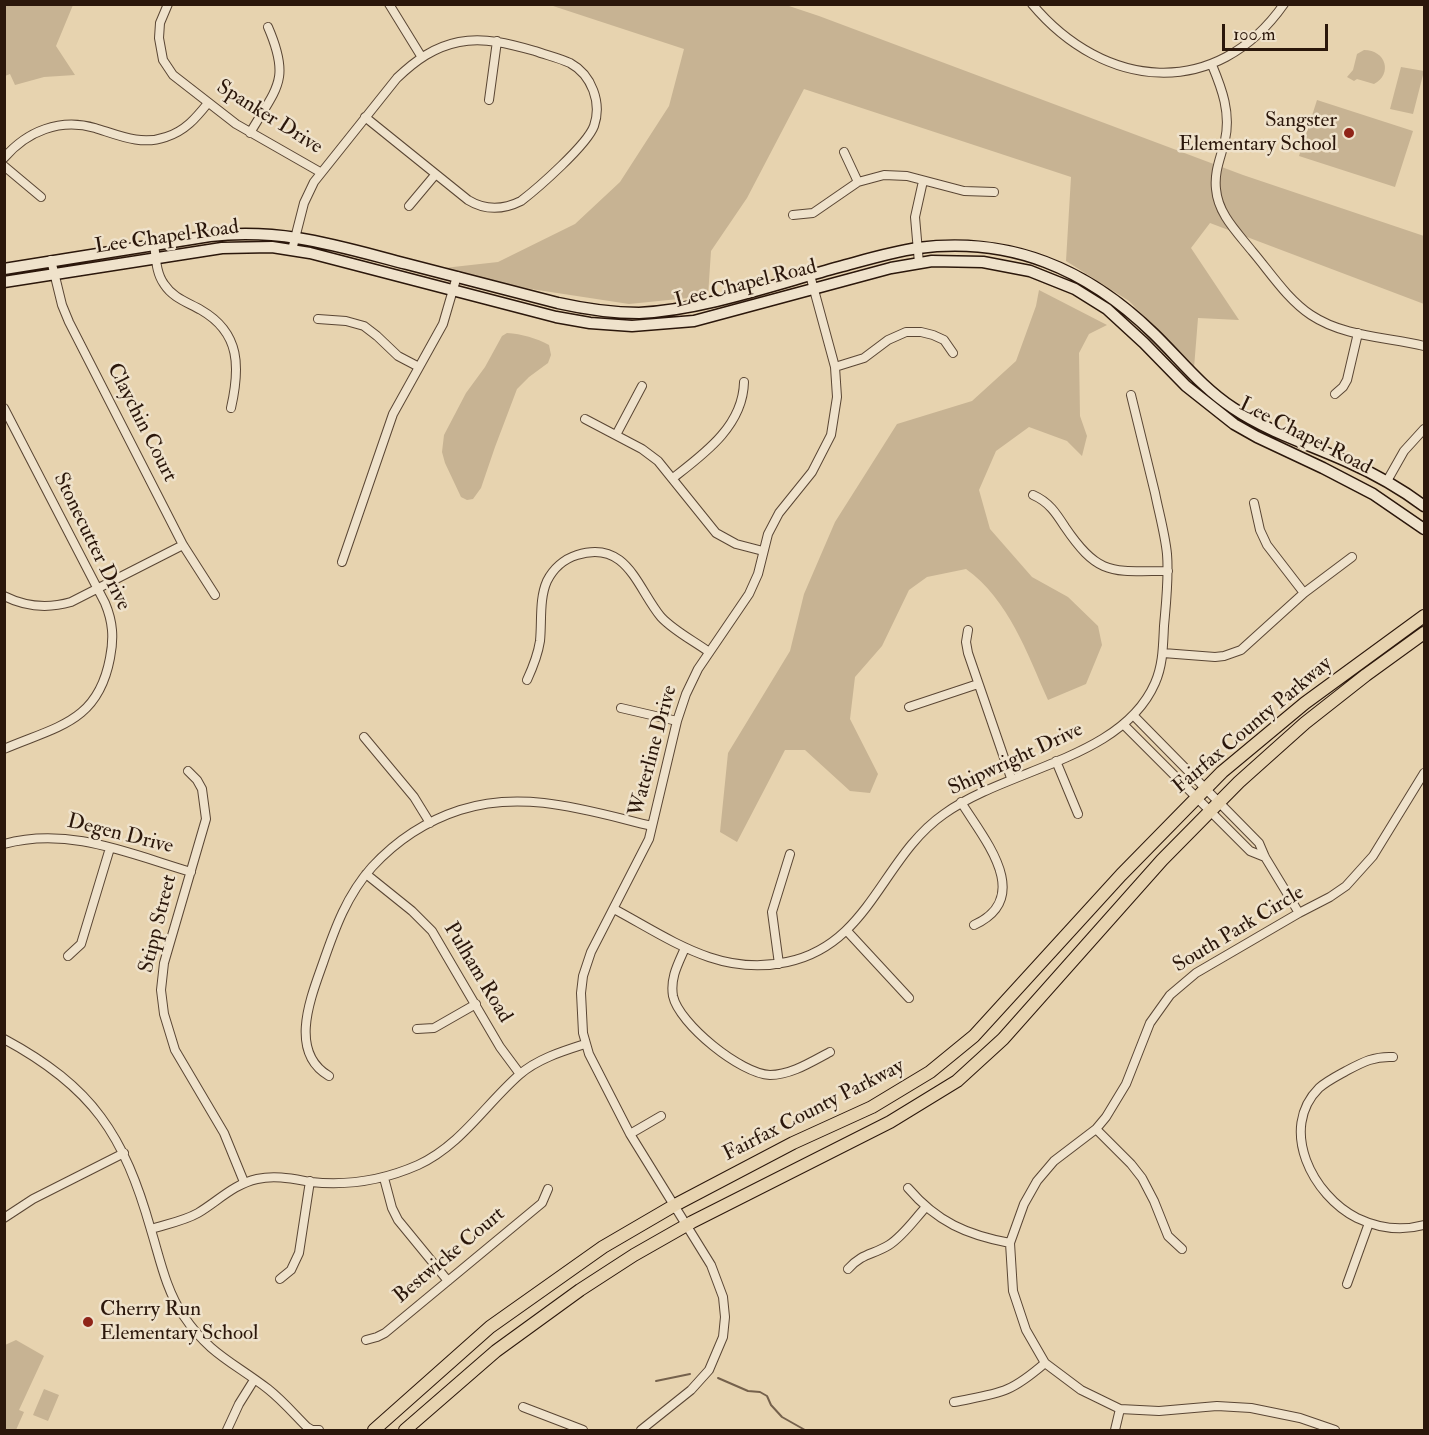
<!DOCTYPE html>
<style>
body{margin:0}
#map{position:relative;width:1429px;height:1435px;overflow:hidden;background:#e7d3af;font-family:"IM FELL Double Pica",serif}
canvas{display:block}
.frame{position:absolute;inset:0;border:6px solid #2b170b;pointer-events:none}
.scale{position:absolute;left:1222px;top:24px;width:106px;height:27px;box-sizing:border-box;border:3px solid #2b170b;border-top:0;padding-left:8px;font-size:18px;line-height:21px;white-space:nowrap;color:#2b170b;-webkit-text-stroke:4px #efe2cb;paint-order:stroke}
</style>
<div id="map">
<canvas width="1429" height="1435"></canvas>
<div class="frame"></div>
<div class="scale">100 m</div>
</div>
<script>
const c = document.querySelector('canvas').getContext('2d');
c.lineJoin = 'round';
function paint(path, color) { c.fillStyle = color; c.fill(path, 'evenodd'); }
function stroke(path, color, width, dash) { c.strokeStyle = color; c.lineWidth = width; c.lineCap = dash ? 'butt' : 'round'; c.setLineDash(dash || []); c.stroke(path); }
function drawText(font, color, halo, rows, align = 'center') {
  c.font = font + ' "IM FELL Double Pica",serif'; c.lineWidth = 5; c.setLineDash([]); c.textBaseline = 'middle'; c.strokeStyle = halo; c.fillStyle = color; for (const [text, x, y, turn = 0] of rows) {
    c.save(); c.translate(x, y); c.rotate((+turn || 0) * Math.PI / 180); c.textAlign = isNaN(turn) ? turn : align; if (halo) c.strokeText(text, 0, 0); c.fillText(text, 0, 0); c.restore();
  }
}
paint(new Path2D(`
 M783,4L819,16L1243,175L1424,236V304L1210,223L1191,248L1239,320L1198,318L1194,368L1129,301L1066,261L1071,177L804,89L747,198L711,251L708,296L629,304L531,289L435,269L498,262L575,224L620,182L669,106L684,49L550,5Z
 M4,5H73L56,46L75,75L44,77L15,85L10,74L5,76Z
 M1364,50C1386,50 1393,74 1374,84L1357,79L1354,81L1347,77L1353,70L1357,54Z
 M1401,67L1424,71L1413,114L1390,109Z
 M1317,100L1413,131L1395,187L1299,156Z
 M1039,290L1107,325L1089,334L1079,353L1080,416L1087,436L1082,456L1067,441L1029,427L996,451L979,490L990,529L1032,577L1068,597L1098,626L1102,645L1086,684L1048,700C1027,653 1009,600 966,569L927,577L909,590L882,646L855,677L850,719L878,774L870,793L850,791L805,750H785L737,842L720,832L728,753L790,651L804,594L835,522L897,424L972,401L1016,361L1036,306Z
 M507,333C522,334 536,338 549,345L551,355L548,363L529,377L517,389L495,447L481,488L473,499L467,500L461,497L445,463L442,452L444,435L466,393L485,367L502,336Z
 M16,1340L44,1356L19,1410L24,1412L16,1430H5V1345Z
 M44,1389L59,1395L48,1421L33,1415Z`), '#c7b393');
stroke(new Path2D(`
 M718,1378L748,1391L760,1392L767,1396L771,1405L782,1417L805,1430
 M656,1381L690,1374`), '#75614c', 2);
const minor = new Path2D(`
 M168,4L160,23L159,38L163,60L173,75L236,124L320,172
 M389,4L421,56
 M1032,4C1104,90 1216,101 1284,4
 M1212,65C1222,89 1231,113 1225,140C1221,157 1214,171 1216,189C1218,214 1237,232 1252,251C1270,272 1287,299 1311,315C1344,337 1387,337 1424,346
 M489,100L497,41
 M250,133C277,87 291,80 268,27
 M844,152L858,182
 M4,158C27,131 60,118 95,128C118,135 141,146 166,137C185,131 196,118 208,103
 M4,166L41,197
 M409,206L435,175
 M793,215L813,213L858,182L884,175L907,176L964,191L994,192
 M154,244C156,258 156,273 164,284C173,298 187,302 201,310C241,333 240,368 231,408
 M292,250L304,203L314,182L397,78C416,60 434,47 459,42C485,37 510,44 535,51C546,55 559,58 570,63C592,75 602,103 594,126C587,145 538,188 521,201C503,210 486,211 468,200L365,117
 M51,260L62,305L69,322L183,545L215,595
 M919,263L915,217L923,181
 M318,319L346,321L364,326L377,336L398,356L419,367
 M835,367L864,358L888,340L906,332H921L933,335L944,340L953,353
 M1335,394L1343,387L1347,380L1358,333
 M4,408L105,603C113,622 114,638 110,658C98,722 58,726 4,749
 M585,419L642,449L658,461L716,533L736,544L763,551
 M616,435L642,386
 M673,478C704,454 743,426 744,382
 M1387,481L1404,451L1424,429
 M1033,495C1049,502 1056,513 1065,527C1099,577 1112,571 1168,571
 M1254,503L1260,530L1267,545L1304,593
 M342,562L393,414L443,324L457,276
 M4,596C26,607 47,609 71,602L183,545
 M968,630L966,642L968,653L1011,778
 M1163,653L1215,657L1224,656L1241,650L1304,593L1352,557
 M527,680C533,667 538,654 540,641C542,621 539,599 547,581C553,569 564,559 577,555C627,539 637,588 661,617C674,631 694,641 709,652
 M909,707L978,684
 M621,708L677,721
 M1133,715L1259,843L1265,857L1299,913
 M1124,725L1250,851L1265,857
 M364,737L414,797L430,823
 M1056,761L1078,814
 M188,771L197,780L202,789L206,819L164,963L161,990L164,1014L175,1050L224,1133L244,1182
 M961,802C983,838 1035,897 974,925
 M4,844C69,826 130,854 191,872
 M366,874L412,911L432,931L500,1047L520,1074
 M614,909C670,939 720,977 787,962C870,945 882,857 944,814C1008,768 1122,759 1155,683C1163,665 1163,646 1164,626C1166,603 1169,578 1167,554C1165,534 1159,513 1155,493C1147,461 1139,428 1131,395
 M847,931L909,998
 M685,948C678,964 670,978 673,996C679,1024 741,1074 770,1075C791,1075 811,1062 830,1052
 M68,956L81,944L110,848
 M779,964L772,912L790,854
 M417,1029L434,1028L476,1004
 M4,1039C93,1087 124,1135 151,1230C160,1259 166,1290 183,1315C209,1354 233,1362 268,1389C282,1400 294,1414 307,1427L312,1430H319
 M1393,1057C1374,1056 1363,1062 1346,1071C1337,1076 1327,1081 1319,1088C1278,1129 1313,1196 1357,1218C1378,1228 1402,1231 1424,1225
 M329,1076C288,1052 311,997 323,963C335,928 347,895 372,867C396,841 426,821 460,810C524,789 589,811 652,826
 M1096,1129L1131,1164L1142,1178L1154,1201L1168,1236L1182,1249
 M630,1134L661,1116
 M384,1178L392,1208L398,1220L448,1281
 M908,1188C937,1222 967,1235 1010,1243
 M4,1218L33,1199L124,1153
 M151,1229C167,1224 184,1221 198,1213C218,1201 234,1184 257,1179C276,1175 293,1179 311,1182C348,1186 384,1180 418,1165C461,1145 485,1105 519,1075C537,1059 563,1051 585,1044
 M848,1269C862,1253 873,1255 889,1245C903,1236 914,1220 925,1208
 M280,1279L291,1270L299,1253L310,1181
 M1347,1284L1369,1223
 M366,1340L377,1337L385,1333L542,1203L548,1189
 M954,1402C999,1393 1008,1395 1045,1363
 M523,1407L583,1430
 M227,1430L239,1404L254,1380
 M641,1430L691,1390L709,1370L723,1337L725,1317L723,1297L711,1265L630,1134L589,1054L583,1033L581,993L583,976L591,952L649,839L677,721L686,694L698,669L749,594L758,574L768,534L779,513L812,472L831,435L837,397L835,367L810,275
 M1115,1430L1120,1409
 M1335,1430L1300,1418L1251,1408L1217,1406L1159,1411L1120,1409L1081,1390L1045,1363L1026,1330L1013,1291L1010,1243L1024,1204L1037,1181L1054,1161L1096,1129L1106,1117L1126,1084L1150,1023L1170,995L1196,973L1299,913L1330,897L1346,886L1373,856L1424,773`);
const secondary = new Path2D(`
 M4,269L210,236C284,228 337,246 407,264C458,277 508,290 558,303C585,309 611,313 639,313C703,310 776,284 839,267C865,260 891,252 918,248C1011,236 1087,269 1153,333C1179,358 1202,388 1233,408C1267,431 1308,444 1346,461C1373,473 1400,488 1424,506
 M4,282L222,248L272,247L310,253L556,317L590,323L632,326L694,321L891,268L932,261L983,262L1030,271L1075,289L1107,309L1144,343L1186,386L1234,424L1257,437L1323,468L1373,494L1424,529`);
const trunk = new Path2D(`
 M374,1430L490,1327L603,1247L675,1205L793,1143L872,1107L930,1072L974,1036L1121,875L1222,772L1305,703L1424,616
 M405,1430L496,1351L580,1290L634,1255L692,1222L890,1122L957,1081L1003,1039L1162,860L1239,782L1305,723L1366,675L1424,633`);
stroke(minor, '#5a4634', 10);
stroke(secondary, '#2b170b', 13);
stroke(trunk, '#2b170b', 14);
stroke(minor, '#efe2cb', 8);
stroke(secondary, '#efe2cb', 10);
stroke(trunk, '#e7d3af', 12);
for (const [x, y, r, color] of [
 [1349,133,6,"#8f2418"],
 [88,1322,6,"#8f2418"]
]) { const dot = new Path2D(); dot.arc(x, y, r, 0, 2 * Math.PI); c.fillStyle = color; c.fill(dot); stroke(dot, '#efe2cb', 2); }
drawText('21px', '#2b170b', '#efe2cb', [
 ["Spanker Drive",269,118,32],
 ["Lee Chapel Road",167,238,-8],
 ["Lee Chapel Road",746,285,-14],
 ["Claychin Court",141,423,63],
 ["Lee Chapel Road",1305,437,27],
 ["Stonecutter Drive",91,542,64],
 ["Fairfax County Parkway",1253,726,-40],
 ["Waterline Drive",654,751,-75],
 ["Shipwright Drive",1016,760,-25],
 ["Degen Drive",120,835,14],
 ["Stipp Street",159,924,-76],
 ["South Park Circle",1239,930,-31],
 ["Pulham Road",477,973,59],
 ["Fairfax County Parkway",814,1111,-27],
 ["Bestwicke Court",450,1256,-40]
]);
drawText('21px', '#2b170b', '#efe2cb', [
 ["Sangster",1337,121],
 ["Elementary School",1337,145],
 ["Cherry Run",100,1310,"left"],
 ["Elementary School",100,1334,"left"]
], 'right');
</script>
